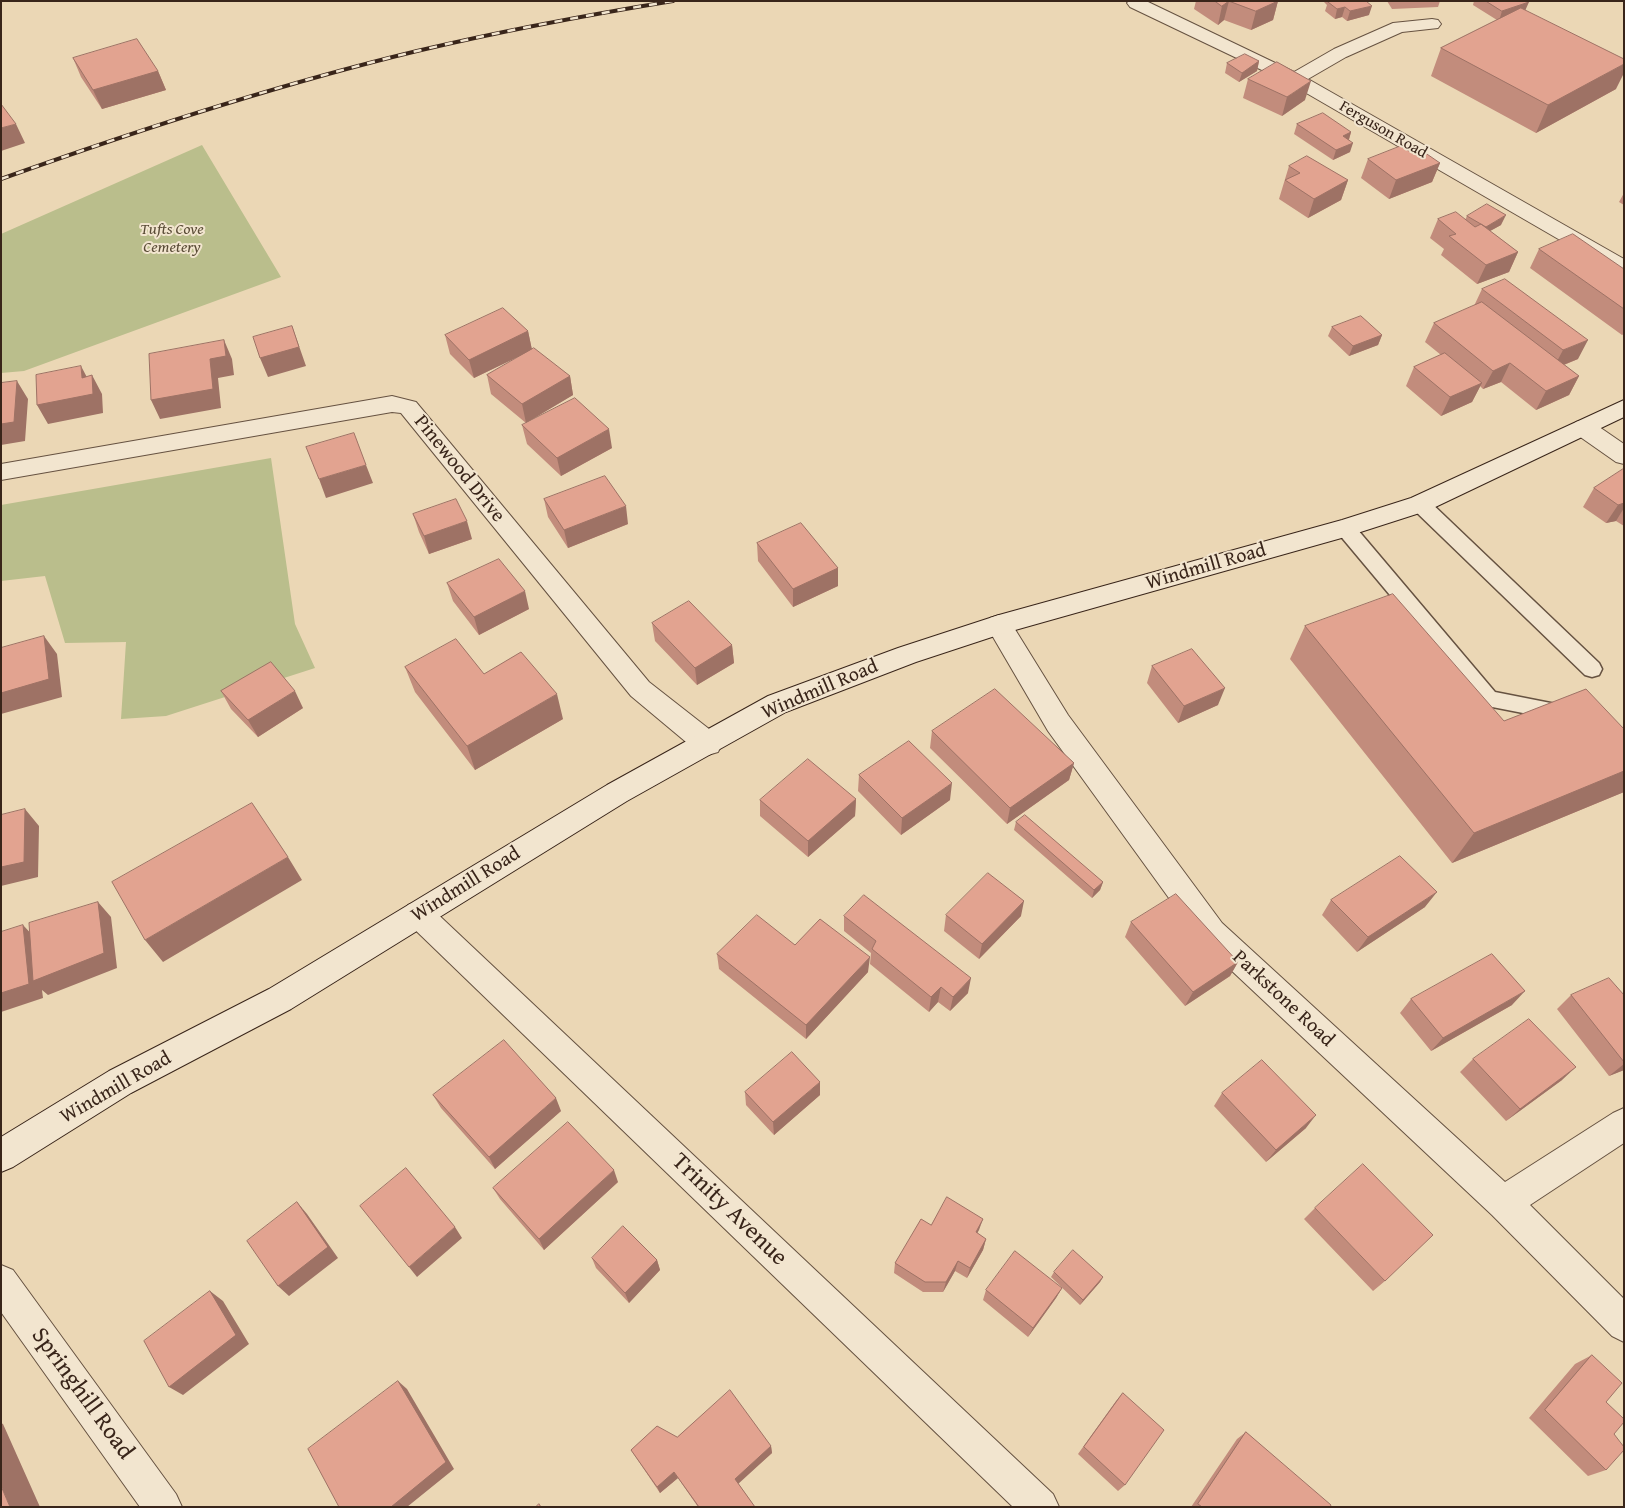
<!DOCTYPE html>
<style>
body{margin:0}
#map{position:relative;width:1625px;height:1508px;overflow:hidden;background:#ebd7b5;font-family:"Gentium Book Plus",serif}
canvas{display:block}
.frame{position:absolute;inset:0;border:2px solid #39251a;pointer-events:none}
</style>
<div id="map">
<canvas width="1625" height="1508"></canvas>
<div class="frame"></div>
</div>
<script>
const c = document.querySelector('canvas').getContext('2d');
c.lineJoin = 'round';
function paint(path, color) { c.fillStyle = color; c.fill(path, 'evenodd'); }
function stroke(path, color, width, dash) { c.strokeStyle = color; c.lineWidth = width; c.lineCap = dash ? 'butt' : 'round'; c.setLineDash(dash || []); c.stroke(path); }
function drawText(font, color, halo, rows, align = 'center') {
  c.font = font + ' "Gentium Book Plus",serif'; c.lineWidth = 4; c.setLineDash([]); c.textBaseline = 'middle'; c.strokeStyle = halo; c.fillStyle = color; for (const [text, x, y, turn = 0] of rows) {
    c.save(); c.translate(x, y); c.rotate((+turn || 0) * Math.PI / 180); c.textAlign = isNaN(turn) ? turn : align; if (halo) c.strokeText(text, 0, 0); c.fillText(text, 0, 0); c.restore();
  }
}
paint(new Path2D(`
 M202,145L281,277L24,371L1,373V234Z
 M271,458L295,624L315,668L166,716L121,719L126,642L65,643L45,576L1,581V505Z`), '#babe8c');
const lane = new Path2D(`
 M1420,497L1427,499L1599,663L1602,669L1599,675L1592,677L1585,675L1413,509L1411,504L1413,499Z
 M1345,521L1352,523L1495,692L1571,707L1574,713L1571,719L1564,721L1482,705L1338,533L1336,528L1338,523Z`);
const street = new Path2D(`
 M1129,1H1146L1294,72L1334,49L1393,23L1432,19L1438,20L1441,24L1438,28L1402,32L1346,57L1308,79L1624,259V274L1617,273L1289,83L1130,7L1127,3Z
 M392,396L416,402L649,682L718,736L722,744L718,752L708,755L698,752L631,696L401,413L392,412L1,480V464Z
 M1584,420L1592,422L1624,444V464L1616,462L1576,434L1572,428L1576,422Z
 M999,615L1008,618L1068,715L1222,923L1505,1182L1613,1113L1624,1108V1143L1530,1205L1624,1299V1342L1612,1336L1492,1215L1200,941L1048,731L986,625L990,618Z
 M418,901L428,905L1053,1494L1059,1507H1013L408,923L403,914L408,905Z
 M1,1265L13,1270L176,1494L182,1507H140L1,1312Z`);
const secondary = new Path2D(`
 M1624,400V417L1429,510L1345,537L1001,634L916,662L786,712L627,801L291,1009L131,1093L13,1167L1,1172V1137L109,1071L269,989L607,785L768,696L898,648L999,615L1342,520L1411,498Z`);
stroke(lane, '#665241', 3);
stroke(street, '#665241', 2);
stroke(secondary, '#39251a', 2);
paint(lane, '#f2e5cf');
paint(street, '#f2e5cf');
paint(secondary, '#f2e5cf');
const rail = new Path2D(`
 M1,179C138,130 276,85 417,51C502,31 587,15 673,1`);
stroke(rail, '#39251a', 4);
stroke(rail, '#f2e5cf', 2.5, [8]);
paint(new Path2D(`
 M1196,1H1278L1273,20L1251,30L1224,20L1218,25L1194,9Z
 M1324,1H1366L1369,15L1347,21L1342,17L1335,19L1325,11L1327,5L1324,2Z
 M1387,1H1440L1438,7L1392,9Z
 M1474,1H1528L1525,10L1616,89L1536,133L1431,76L1441,48L1497,20L1473,5Z
 M73,58L158,71L166,90L102,109L81,77Z
 M1259,61L1257,71L1239,82L1225,73L1227,63Z
 M1248,79L1305,100L1282,116L1243,98Z
 M1297,124L1351,132L1349,140L1350,152L1333,160L1294,134Z
 M1368,159L1440,163L1432,182L1389,199L1361,178Z
 M1289,166L1348,180L1341,200L1308,218L1279,199Z
 M1624,193V205L1619,202Z
 M1467,216L1501,225L1490,231L1518,252L1509,272L1477,284L1441,255L1444,249L1430,238L1438,219L1465,220Z
 M1539,249L1624,269V334L1622,335L1530,268Z
 M1482,289L1578,359L1564,365L1579,376L1569,395L1536,410L1501,382L1483,389L1480,386L1472,402L1441,416L1406,386L1414,367L1441,355L1425,342L1434,323L1474,306Z
 M1332,327L1382,335L1378,345L1349,356L1328,336Z
 M528,331L532,350L570,376L573,395L526,423L491,394L487,375L526,353L474,378L450,354L445,335Z
 M522,425L612,448L561,476L527,444Z
 M1624,469V526L1616,521L1606,523L1583,507L1594,488Z
 M544,499L628,524L568,548L548,517Z
 M413,514L472,539L429,554L419,532Z
 M757,543L838,568V586L793,607L758,561Z
 M447,583L529,609L479,635L453,601Z
 M652,623L732,645L734,663L697,685L655,641Z
 M1305,626L1504,721L1624,729V792L1452,863L1290,659Z
 M1152,666L1218,705L1178,723L1147,683Z
 M405,667L563,719L475,770L415,692Z
 M221,691L303,708L258,737L231,709Z
 M932,731L1074,763L1069,780L1007,824L930,748Z
 M859,775L950,800L901,835L858,791Z
 M856,799L855,816L808,857L760,816V800Z
 M1016,822L1103,882L1100,890L1092,898L1014,830Z
 M1331,900L1425,907L1357,952L1322,915Z
 M946,915L1021,916L979,959L944,931Z
 M844,916L968,993L950,1011L938,1002L929,1012L870,964L871,953L844,931Z
 M1131,922L1238,962L1230,976L1185,1006L1125,937Z
 M795,945L868,972L806,1039L719,969L717,954Z
 M1571,995H1624V1070L1609,1076L1557,1009Z
 M1411,999L1512,1005L1431,1051L1400,1013Z
 M1473,1059L1562,1080L1506,1121L1460,1072Z
 M745,1092L820,1095L774,1135L746,1105Z
 M1222,1093L1306,1128L1266,1162L1214,1106Z
 M433,1095L561,1111L495,1169L441,1108Z
 M618,1182L544,1250L500,1199L493,1188Z
 M1315,1208L1385,1281L1373,1291L1304,1219Z
 M983,1219L977,1233L986,1239L983,1250L967,1278L955,1271L943,1292H923L894,1273L895,1263L931,1225Z
 M592,1258L657,1260L660,1270L629,1303L596,1268Z
 M1054,1272L1103,1277L1100,1282L1080,1305L1051,1277Z
 M1062,1288L1056,1298L1028,1337L983,1300L986,1290Z
 M1592,1355L1614,1434L1606,1470L1588,1476L1529,1418L1575,1364Z
 M1123,1393L1125,1485L1118,1491L1078,1454L1116,1401Z
 M1246,1432L1330,1507H1191L1237,1439Z
 M677,1437L771,1446L772,1453L738,1483L755,1507H698L678,1478L660,1493L631,1450Z`), '#c28c7c');
paint(new Path2D(`
 M1229,1L1224,20L1218,25L1222,6Z
 M1278,1L1273,20L1251,30L1256,11Z
 M1529,2L1525,11L1499,21L1502,11Z
 M1372,6L1369,15L1347,21L1350,11Z
 M1345,7L1342,17L1335,19L1337,9Z
 M1259,61L1257,71L1239,82L1242,73Z
 M1624,64V73L1616,89L1536,133L1548,105Z
 M158,71L166,90L102,109L93,90Z
 M1311,81L1305,100L1282,116L1287,97Z
 M16,124L25,143L1,151V128Z
 M1351,132L1348,142L1343,136Z
 M1353,143L1350,152L1333,160L1336,150Z
 M1440,163L1432,182L1389,199L1396,180Z
 M1348,180L1341,200L1308,218L1314,199Z
 M1506,215L1501,225L1481,236L1486,227Z
 M1518,252L1509,272L1477,284L1486,265Z
 M292,326L306,366L268,377L260,358Z
 M528,331L532,350L474,378L469,360Z
 M1382,335L1378,345L1349,356L1353,346Z
 M224,340L232,359L234,375L218,378L221,408L160,419L151,400L210,359Z
 M1588,340L1578,359L1553,369L1563,350Z
 M1510,363L1501,382L1483,389L1493,371Z
 M81,366L91,385L92,375L102,394L103,413L48,424L37,405L82,378Z
 M570,376L573,395L526,423L522,404Z
 M1579,376L1569,395L1536,410L1546,391Z
 M17,381L28,399L25,441L1,445V424Z
 M1482,383L1472,402L1441,416L1450,397Z
 M609,429L612,448L561,476L557,458Z
 M366,465L373,483L326,498L319,479Z
 M1624,503V508L1616,521L1606,523L1618,505Z
 M626,506L628,524L568,548L564,530Z
 M467,521L472,539L429,554L424,536Z
 M838,568V586L793,607V589Z
 M525,591L529,609L479,635L474,617Z
 M44,636L57,654L62,697L1,714V693Z
 M732,645L734,663L697,685L695,668Z
 M1225,688L1218,705L1178,723L1184,706Z
 M295,691L303,708L258,737L248,720Z
 M557,694L563,719L475,770L467,746Z
 M1074,763L1069,780L1007,824L1010,808Z
 M1624,771V792L1452,863L1474,833Z
 M952,783L950,800L901,835L902,818Z
 M856,799L855,816L808,857V841Z
 M25,809L39,826L38,877L1,886V867Z
 M288,857L302,880L163,962L145,940Z
 M1103,882L1100,890L1092,898L1094,890Z
 M1437,892L1425,907L1357,952L1368,937Z
 M1024,901L1021,916L979,959L982,944Z
 M98,902L111,917L117,968L48,995L42,990L43,998L1,1012V993L23,925L37,940Z
 M870,957L868,972L806,1039V1025Z
 M1238,962L1230,976L1185,1006L1193,992Z
 M971,978L968,993L950,1011L953,997Z
 M941,987L938,1002L929,1012L931,997Z
 M1525,991L1512,1005L1431,1051L1443,1038Z
 M1624,1064V1070L1609,1076Z
 M1576,1067L1562,1080L1506,1121L1520,1109Z
 M820,1082V1095L774,1135L773,1122Z
 M556,1098L561,1111L495,1169L489,1157Z
 M1316,1115L1306,1128L1266,1162L1276,1150Z
 M614,1170L618,1182L544,1250L539,1239Z
 M297,1202L307,1214L338,1258L289,1296L278,1286Z
 M983,1219L979,1230L972,1243L976,1232Z
 M455,1227L462,1238L417,1277L409,1267Z
 M986,1239L983,1250L967,1278L970,1268Z
 M657,1260L660,1270L629,1303L625,1293Z
 M958,1261L955,1271L943,1292L946,1282Z
 M1103,1277L1100,1282L1080,1305L1083,1300Z
 M1062,1288L1056,1298L1028,1337L1033,1328Z
 M210,1291L223,1301L249,1344L183,1395L169,1387Z
 M398,1381L407,1389L454,1469L407,1507H391Z
 M1,1423L3,1424L40,1507H10L1,1486Z
 M771,1446L772,1453L737,1485L735,1479Z
 M674,1472L678,1478L660,1493L657,1487Z`), '#9e7265');
const building = new Path2D(`
 M1215,1H1229L1222,6Z
 M1229,1H1278L1256,11Z
 M1330,1H1366L1372,6L1350,11L1345,7L1337,9L1328,2Z
 M1486,1H1528L1529,2L1502,11Z
 M1521,8L1624,59V64L1548,105L1441,48Z
 M137,39L158,71L93,90L73,58Z
 M1245,54L1259,61L1242,73L1227,63Z
 M1277,62L1311,81L1287,97L1248,79Z
 M1,104L16,124L1,128Z
 M1323,113L1351,132L1343,136L1353,143L1336,150L1297,124Z
 M1401,146L1412,153L1421,150L1440,163L1396,180L1368,159Z
 M1307,156L1348,180L1314,199L1285,180L1300,173L1289,166Z
 M1487,204L1506,215L1486,227L1467,216Z
 M1456,212L1475,227L1481,224L1518,252L1486,265L1449,236L1456,234L1438,219Z
 M1573,234L1624,269V309L1539,249Z
 M1505,279L1588,340L1563,350L1482,289Z
 M1482,302L1579,376L1546,391L1510,363L1493,371L1434,323Z
 M503,308L528,331L469,360L445,335Z
 M1361,316L1382,335L1353,346L1332,327Z
 M292,326L299,347L260,358L253,337Z
 M224,340L226,356L210,359L213,389L151,400L149,354Z
 M534,348L570,376L522,404L487,375Z
 M1445,353L1482,383L1450,397L1414,367Z
 M81,366L82,378L92,375L93,394L37,405L36,375Z
 M17,381L14,422L1,424V383Z
 M575,398L609,429L557,458L522,425Z
 M354,433L366,465L319,479L306,447Z
 M1623,469H1624V503L1618,505L1594,488Z
 M605,476L626,506L564,530L544,499Z
 M456,499L467,521L424,536L413,514Z
 M801,523L838,568L793,589L757,543Z
 M499,559L525,591L474,617L447,583Z
 M1393,594L1504,721L1586,689L1624,729V771L1474,833L1305,626Z
 M689,601L732,645L695,668L652,623Z
 M44,636L49,679L1,693V648Z
 M456,639L484,674L521,652L557,694L467,746L405,667Z
 M1192,649L1225,688L1184,706L1152,666Z
 M271,662L295,691L248,720L221,691Z
 M995,689L1074,763L1010,808L932,731Z
 M909,741L952,783L902,818L859,775Z
 M808,759L856,799L808,841L760,800Z
 M252,803L288,857L145,940L112,882Z
 M25,809L24,862L1,867V815Z
 M1025,815L1103,882L1094,890L1016,822Z
 M1400,856L1437,892L1368,937L1331,900Z
 M988,873L1024,901L982,944L946,915Z
 M1176,894L1238,962L1193,992L1131,922Z
 M864,895L971,978L953,997L941,987L931,997L872,949L876,941L844,916Z
 M98,902L104,953L33,981L29,923Z
 M757,915L795,945L820,919L870,957L806,1025L717,954Z
 M23,925L29,984L1,993V932Z
 M1492,954L1525,991L1443,1038L1411,999Z
 M1609,978L1624,995V1062L1571,995Z
 M1529,1019L1576,1067L1520,1109L1473,1059Z
 M504,1040L556,1098L489,1157L433,1095Z
 M792,1052L820,1082L773,1122L745,1092Z
 M1262,1060L1316,1115L1276,1150L1222,1093Z
 M568,1122L614,1170L539,1239L493,1188Z
 M1363,1164L1433,1235L1385,1281L1315,1208Z
 M406,1168L455,1227L409,1267L360,1206Z
 M947,1197L983,1219L976,1232L986,1239L970,1268L958,1261L946,1282H925L895,1263L921,1219L931,1225Z
 M297,1202L328,1247L278,1286L247,1241Z
 M623,1226L657,1260L625,1293L592,1258Z
 M1073,1250L1103,1277L1083,1300L1054,1272Z
 M1015,1251L1062,1288L1033,1328L986,1290Z
 M210,1291L236,1335L169,1387L144,1341Z
 M1592,1355L1622,1383L1606,1402L1624,1419V1422L1614,1434L1624,1447V1450L1606,1470L1545,1410Z
 M398,1381L446,1462L391,1507H339L308,1449Z
 M730,1390L771,1446L735,1479L755,1507H699L674,1472L657,1487L631,1450L657,1426L677,1437Z
 M1123,1393L1164,1430L1125,1485L1084,1447Z
 M1246,1432L1331,1505L1330,1507H1202L1198,1504Z
 M1,1486L10,1507H1Z
 M539,1504L541,1507H536Z`);
paint(building, '#e2a390');
stroke(building, '#9e7265', 1);
drawText('16px', '#39251a', '#f2e5cf', [
 ["Ferguson Road",1383,130,30]
]);
drawText('italic 16px', '#594b36', '#f2e5cf', [
 ["Tufts Cove",172,230],
 ["Cemetery",172,248]
]);
drawText('20px', '#39251a', '#f2e5cf', [
 ["Pinewood Drive",459,469,51],
 ["Windmill Road",1206,567,-16],
 ["Windmill Road",820,690,-23],
 ["Windmill Road",466,885,-32],
 ["Parkstone Road",1283,999,43],
 ["Windmill Road",116,1088,-30]
]);
drawText('24px', '#39251a', '#f2e5cf', [
 ["Trinity Avenue",729,1210,44],
 ["Springhill Road",82,1394,54]
]);
</script>
